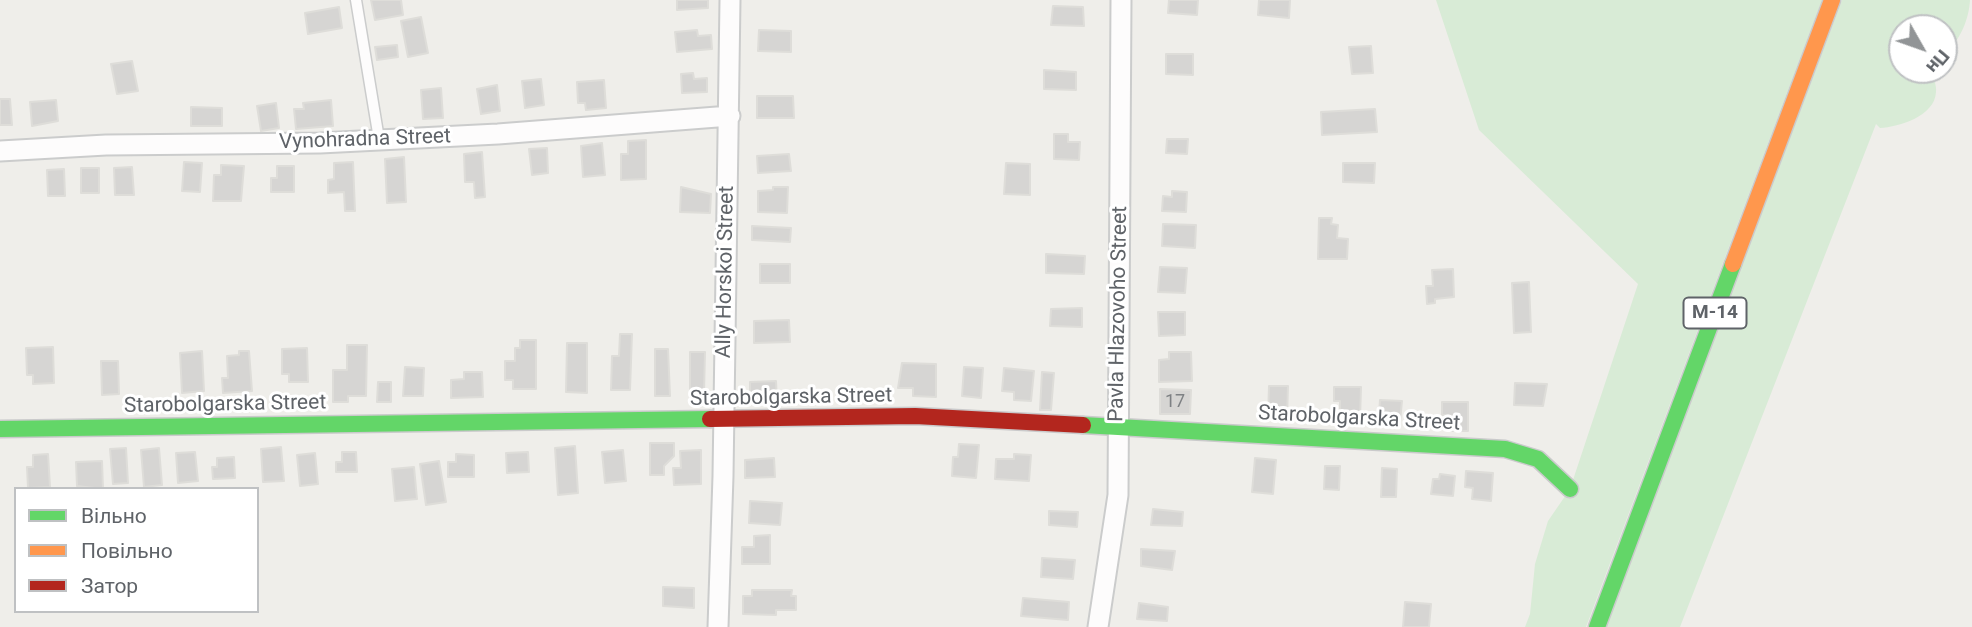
<!DOCTYPE html>
<meta charset="utf-8">
<style>
body{margin:0}
#map{position:relative;width:1972px;height:627px;overflow:hidden;background:#efeeea;font-family:Roboto,sans-serif}
canvas{display:block}
.legend{position:absolute;left:14px;top:487px;width:245px;height:126px;box-sizing:border-box;background:#fff;border:2px solid #bfc1c3;margin:0;padding:9px 12px;list-style:none;font-size:21px;color:#5f6368}
.legend li{display:flex;align-items:center;gap:14px;height:35px}
.legend b{width:35px;border:2px solid #bfc1c3}
.north{position:absolute;left:1888px;top:14px;width:70px;height:70px;box-sizing:border-box;background:#fff;border:2px solid #bfc1c3;border-radius:50%;rotate:130deg;font-size:19px;font-weight:700;line-height:28px;text-align:center;color:#5f6368}
.north::after{content:'';display:block;margin:auto;width:24px;height:32px;background:#919496;clip-path:polygon(50% 0,100% 100%,50% 72%,0 100%)}
</style>
<div id="map">
<canvas width="1972" height="627"></canvas>
<ul class="legend">
<li><b style="height:9px;background:#63d668"></b>Вільно</li>
<li><b style="height:9px;background:#ff974d"></b>Повільно</li>
<li><b style="height:9px;background:#b3261e"></b>Затор</li>
</ul>
<div class="north">Пн</div>
</div>
<script>
const c = document.querySelector('canvas').getContext('2d');
c.lineJoin = 'round';
function paint(path, color) { c.fillStyle = color; c.fill(path, 'evenodd'); }
function stroke(path, color, width, dash) { c.strokeStyle = color; c.lineWidth = width; c.lineCap = dash ? 'butt' : 'round'; c.setLineDash(dash || []); c.stroke(path); }
function drawText(font, color, halo, rows, align = 'center') {
  c.font = font + ' Roboto,sans-serif'; c.lineWidth = 6; c.setLineDash([]); c.textBaseline = 'middle'; c.strokeStyle = halo; c.fillStyle = color; for (const [text, x, y, turn = 0] of rows) {
    c.save(); c.translate(x, y); c.rotate((+turn || 0) * Math.PI / 180); c.textAlign = isNaN(turn) ? turn : align; if (halo) c.strokeText(text, 0, 0); c.fillText(text, 0, 0); c.restore();
  }
}
paint(new Path2D(`
 M1436,0H1822L1586,627H1525L1530,614L1535,564L1548,521L1570,489L1638,284L1479,130Z
 M1842,0H1970C1969,19 1960,42 1944,53V28H1902V70H1934C1932,78 1937,84 1936,92C1935,116 1899,127 1880,128L1876,124L1680,627H1605Z`), '#d8ebd6');
const building = new Path2D(`
 M371,0H401L403,15L375,20Z
 M677,0H708V8L677,10Z
 M1169,0H1198L1197,15L1168,13Z
 M1259,0H1290L1289,18L1258,15Z
 M1053,6L1083,7L1084,26L1051,25Z
 M339,7L342,28L308,34L305,13Z
 M421,17L428,53L408,57L401,21Z
 M697,30L698,36L711,35L712,49L677,52L675,32Z
 M759,30L791,31V52L758,51Z
 M397,45L398,57L377,60L375,47Z
 M1371,46L1373,73L1352,74L1349,47Z
 M1166,54H1193V75L1166,74Z
 M132,61L138,91L117,94L111,64Z
 M1044,70L1076,72V90L1044,89Z
 M693,73L694,79L707,78V92L682,93L681,74Z
 M541,79L544,105L525,108L522,81Z
 M604,80L606,108L586,110L585,103H578L577,82Z
 M497,85L500,111L481,114L477,89Z
 M441,88L443,118L423,119L421,90Z
 M757,96H793L794,118H757Z
 M0,99H10L12,125H0Z
 M56,100L58,121L32,126L30,102Z
 M331,100L333,126L296,129L294,109H304L303,103Z
 M276,103L279,128L261,131L257,106Z
 M191,107L222,108V126H191Z
 M1375,109L1377,132L1322,135L1321,112Z
 M1054,134H1068V142H1080L1079,160L1054,159Z
 M1167,139H1188L1187,154L1166,153Z
 M646,140V179L621,180V154H628V141Z
 M602,143L605,175L583,177L581,146Z
 M547,148L548,173L532,175L529,149Z
 M482,152L485,197L475,198L474,182H465L464,154Z
 M789,154L791,171L758,173L757,156Z
 M404,157L406,202L387,203L385,159Z
 M184,162L202,163L200,192L182,191Z
 M353,162L355,211H345L344,192L328,193V180L334,179V163Z
 M1006,163L1030,164V195L1004,194Z
 M1343,163H1375L1374,183L1343,182Z
 M221,165L244,166L241,201H213L214,175H221Z
 M277,166H294V192H271V178H277Z
 M132,167L134,195H115L114,168Z
 M81,168H99V193H81Z
 M64,169L65,196H48L47,170Z
 M681,187L711,194L710,213L680,212Z
 M773,187H788L787,213L758,212V191L773,190Z
 M1172,191L1187,192L1186,212L1162,211L1163,196L1172,197Z
 M1319,218H1332L1331,224L1338,225L1337,238L1348,239L1347,259H1318Z
 M1163,224L1196,225L1195,248L1162,246Z
 M752,226L791,228L790,242L752,240Z
 M1046,254L1085,256L1084,274L1046,273Z
 M760,264H790V283H760Z
 M1160,267L1187,268L1185,293L1158,292Z
 M1453,269L1454,297L1435,299V303L1427,304L1426,286H1433L1432,270Z
 M1529,282L1531,332L1514,333L1512,283Z
 M1082,308V327L1050,326L1051,309Z
 M1158,312H1185V335L1159,336Z
 M789,320L790,342L754,343V321Z
 M620,334H632L630,390H611L612,356H619Z
 M520,340H536V389H513V380H505V361H515V348H520Z
 M567,343H587V393L566,392Z
 M347,345H367L366,396H348V402H333V370H347Z
 M53,347L54,383L33,384V375H27L26,348Z
 M307,348L308,382H289V374H282V349Z
 M655,349H668L670,396H655Z
 M202,351L204,391L182,393L180,353Z
 M239,351H249L252,391L223,393L222,378H228L227,356L239,355Z
 M690,352H705L704,393H690Z
 M1169,352H1191L1192,381L1159,382V360L1169,359Z
 M101,361H118L119,394L102,395Z
 M902,363L936,364V397L913,396V388H898Z
 M405,367L424,368L423,396H403Z
 M964,367L983,368L981,398L962,396Z
 M1004,368L1034,371L1031,401L1014,400V392L1002,391Z
 M464,372H482L483,397L451,398V380L464,379Z
 M1042,372L1054,373L1051,410H1040Z
 M776,381L777,402H750V382Z
 M378,382H391V402H377Z
 M1515,383L1547,384L1543,406L1514,405Z
 M1269,386H1288L1287,419L1268,418Z
 M1334,387H1361L1360,419H1340V401H1334Z
 M1160,389L1191,390L1190,414H1160Z
 M1380,400L1402,401L1400,422L1386,421V414H1379Z
 M1442,402H1468V431H1449L1448,415H1442Z
 M650,443H674V456L664,466V475H650Z
 M959,444L979,445L976,478L952,476L953,457H958Z
 M575,446L578,493L558,495L555,448Z
 M281,447L284,481L263,482L261,449Z
 M126,448L128,483L113,484L110,449Z
 M159,448L162,485L144,487L141,450Z
 M623,450L626,481L605,483L602,452Z
 M701,450V484L674,485L673,468H681L680,451Z
 M195,452L198,481L178,483L176,453Z
 M342,452H356L357,472H336V462H342Z
 M528,452L529,472L507,473L506,453Z
 M315,453L318,484L300,486L297,455Z
 M48,454L50,487L28,488L27,467H33V455Z
 M456,454L474,455V477H448V462H456Z
 M1014,454L1031,455L1029,481L995,479L996,459H1014Z
 M234,457L235,478L213,479L212,467H217V458Z
 M774,458L775,477L745,478V460Z
 M1255,458L1276,460L1273,494L1252,492Z
 M102,461L103,489L77,486L76,462Z
 M439,461L446,502L426,505L420,464Z
 M1325,466H1340L1339,490L1324,489Z
 M414,467L417,499L395,501L392,469Z
 M1382,468L1397,469L1396,497H1381Z
 M1466,471L1493,473L1491,501L1472,499L1473,488L1465,487Z
 M1440,474L1455,476L1453,496L1431,494L1433,479H1439Z
 M750,501L782,503L780,525L749,523Z
 M1153,509L1183,512L1182,526L1151,525Z
 M1049,511L1078,512L1077,527L1049,525Z
 M770,535V564H742V547H754V536Z
 M1141,549L1175,551L1172,570L1141,566Z
 M1042,558L1075,560L1073,579L1041,577Z
 M663,587L694,588V608L663,606Z
 M752,590H792L791,596H796V610H776V615L743,614V596H752Z
 M1023,598L1069,602L1068,620L1021,616Z
 M1405,602L1431,604L1429,627H1403Z
 M1139,603L1168,607L1167,621L1137,619Z`);
paint(building, '#d6d5d3');
stroke(building, '#deddd9', 2);
const lane = new Path2D(`
 M356,0L379,139`);
const street = new Path2D(`
 M0,151L106,145L320,143L498,134L730,116
 M718,627L723,476L730,0
 M1098,627L1118,495L1121,0`);
const fast = new Path2D(`
 M1083,425L1505,449L1538,459L1570,489
 M0,429L710,419
 M1597,627L1733,264`);
const slow = new Path2D(`
 M1733,264L1832,0`);
const jam = new Path2D(`
 M710,419L915,416L1083,425`);
stroke(lane, '#cbcccc', 13);
stroke(street, '#cbcccc', 23);
stroke(fast, '#cacacb', 19);
stroke(slow, '#cacacb', 19);
stroke(jam, '#cacacb', 19);
stroke(lane, '#fdfcfc', 10);
stroke(street, '#fdfcfc', 19);
stroke(fast, '#63d668', 16);
stroke(slow, '#ff974d', 16);
stroke(jam, '#b3261e', 16);
drawText('18px', '#7e8184', null, [
 ["17",1175,402]
]);
for (const [x, y, w] of [
 [1715,313,63]
]) { const box = new Path2D(); box.roundRect(x - w / 2, y - 15.5, w, 31, 5); c.fillStyle = '#fff'; c.fill(box); stroke(box, '#5f6368', 2); }
drawText('bold 19px', '#5f6368', null, [
 ["М-14",1715,313]
]);
drawText('21px', '#5f6368', '#fff', [
 ["Vynohradna Street",365,140,-2],
 ["Ally Horskoi Street",726,272,-89],
 ["Pavla Hlazovoho Street",1119,314,-89],
 ["Starobolgarska Street",791,398,-1],
 ["Starobolgarska Street",225,405,-1],
 ["Starobolgarska Street",1359,419,3]
]);
</script>
